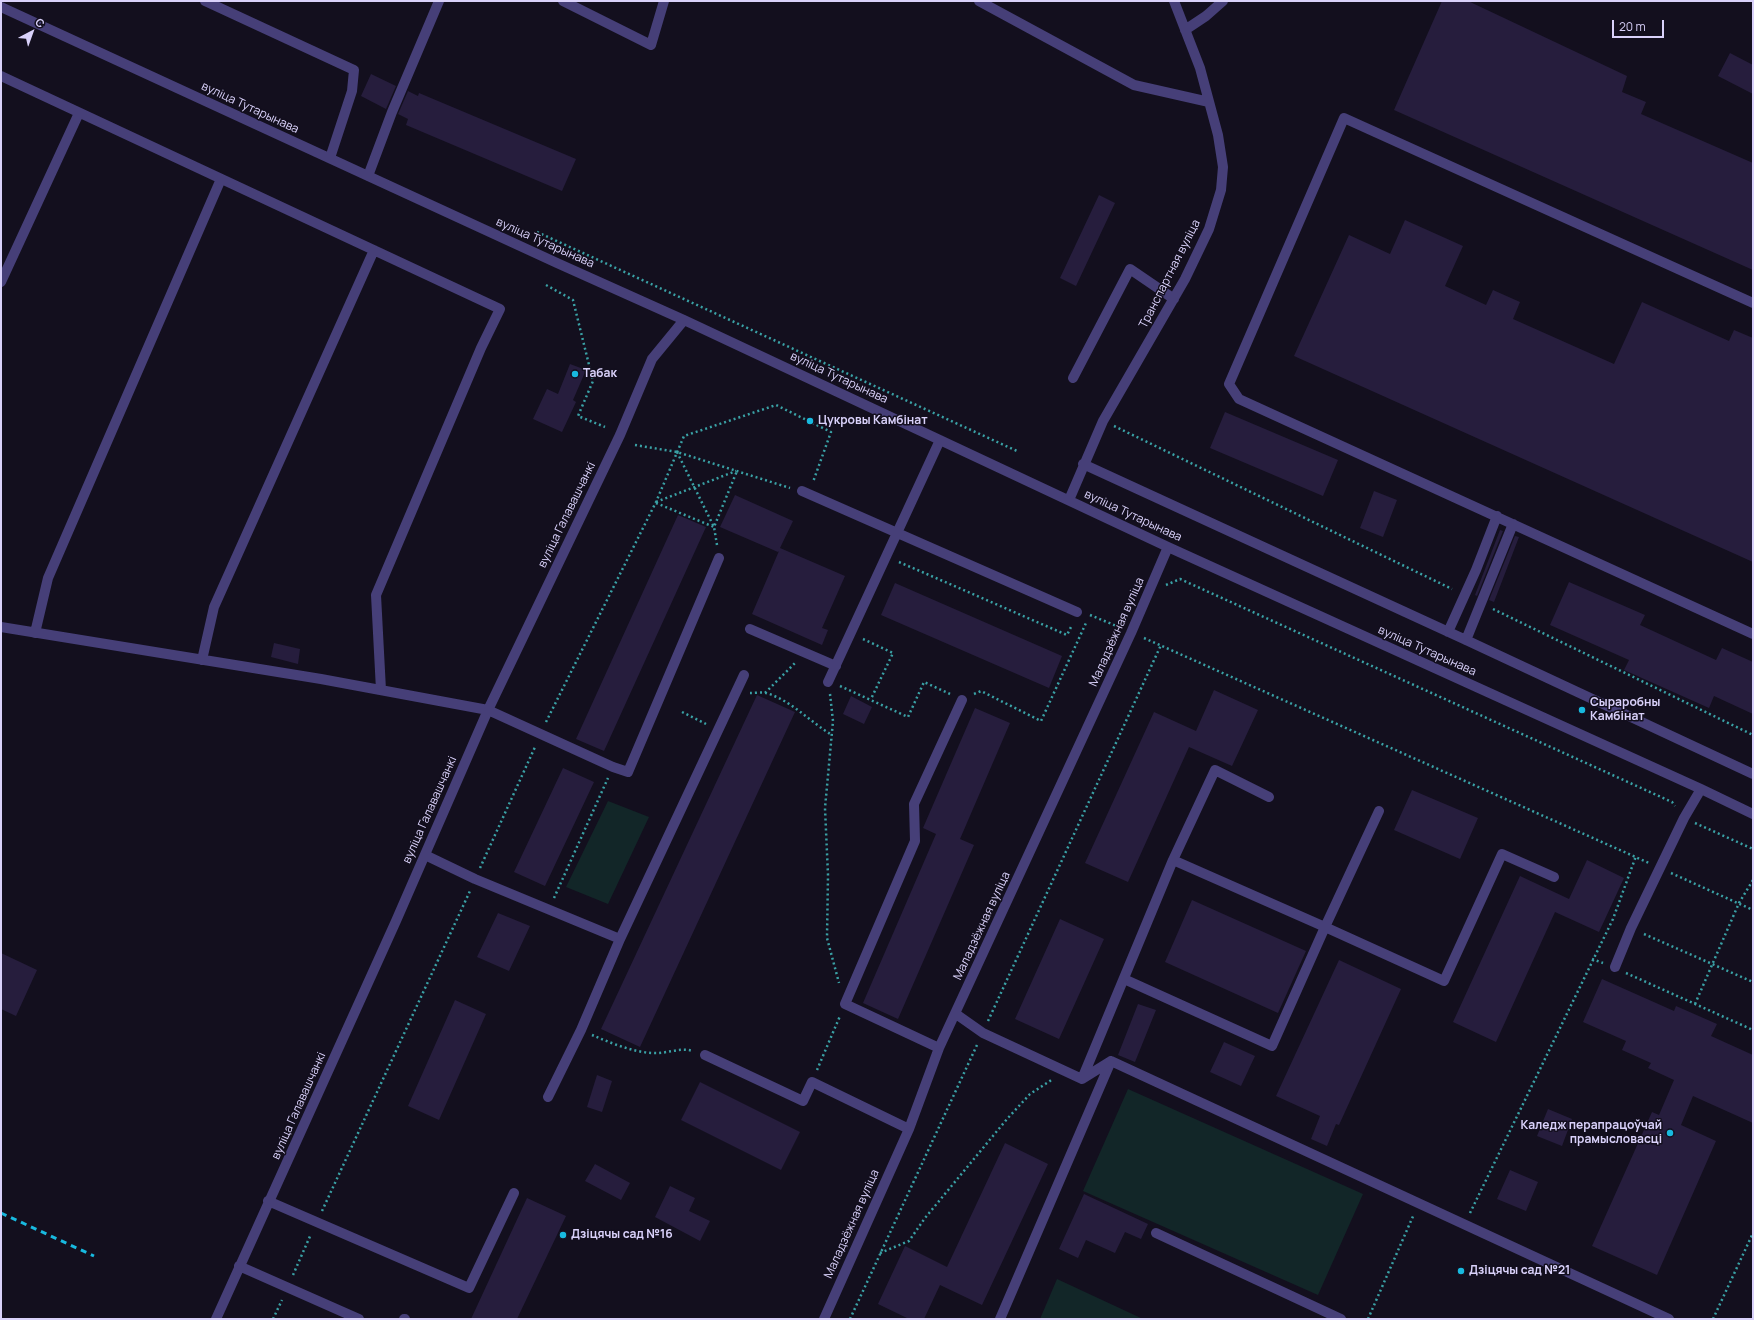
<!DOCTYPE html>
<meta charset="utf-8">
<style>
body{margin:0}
#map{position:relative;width:1754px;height:1320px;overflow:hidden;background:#130f1e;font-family:Manrope,sans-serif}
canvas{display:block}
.frame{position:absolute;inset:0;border:2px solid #d9d1fa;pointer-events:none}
.north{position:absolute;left:12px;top:12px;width:40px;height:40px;-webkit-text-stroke:3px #130f1e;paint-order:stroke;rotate:41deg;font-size:11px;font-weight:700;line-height:16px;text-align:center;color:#d9d1fa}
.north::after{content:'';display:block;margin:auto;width:14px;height:18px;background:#d9d1fa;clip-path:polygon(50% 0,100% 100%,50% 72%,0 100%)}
.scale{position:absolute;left:1612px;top:20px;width:52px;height:18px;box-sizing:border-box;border:2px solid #d9d1fa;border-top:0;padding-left:5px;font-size:12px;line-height:14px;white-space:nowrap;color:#d9d1fa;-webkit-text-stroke:3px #130f1e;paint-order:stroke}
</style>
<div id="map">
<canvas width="1754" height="1320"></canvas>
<div class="frame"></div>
<div class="north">С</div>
<div class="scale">20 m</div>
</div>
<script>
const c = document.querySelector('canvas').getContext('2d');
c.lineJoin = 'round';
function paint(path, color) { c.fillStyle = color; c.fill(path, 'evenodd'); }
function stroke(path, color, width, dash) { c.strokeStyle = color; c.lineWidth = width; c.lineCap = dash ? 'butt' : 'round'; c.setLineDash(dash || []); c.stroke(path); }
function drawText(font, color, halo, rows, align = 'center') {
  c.font = font + ' Manrope,sans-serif'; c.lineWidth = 3; c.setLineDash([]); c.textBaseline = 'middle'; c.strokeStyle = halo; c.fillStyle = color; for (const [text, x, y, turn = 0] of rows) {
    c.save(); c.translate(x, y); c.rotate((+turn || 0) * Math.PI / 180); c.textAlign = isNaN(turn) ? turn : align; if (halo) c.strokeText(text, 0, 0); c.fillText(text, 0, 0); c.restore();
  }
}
paint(new Path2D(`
 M608,801L649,817L608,904L566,887Z
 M1128,1089L1363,1194L1318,1295L1083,1191Z
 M1057,1279L1143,1319H1040Z`), '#122628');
paint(new Path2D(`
 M1442,1H1468L1627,76L1622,92L1646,102L1641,114L1753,163V270L1394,110Z
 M1730,53L1753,65V94L1718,76Z
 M371,74L396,86L386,109L361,96Z
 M408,91L418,96L419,93L576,159L562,191L406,125L408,119L398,114Z
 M1099,195L1115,203L1076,286L1060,278Z
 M1405,220L1463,246L1445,286L1486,305L1493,290L1520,302L1513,319L1614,364L1642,302L1729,341L1734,330L1753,338V562L1294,356L1349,235L1390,254Z
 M570,364L586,370L573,400L576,402L562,432L533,419L547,389L558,394Z
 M1225,412L1338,460L1323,496L1210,448Z
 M1374,491L1397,500L1383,537L1360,528Z
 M735,495L793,521L780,548L845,576L822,628L828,630L822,645L752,614L779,551L778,552L720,527Z
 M678,515L706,527L604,751L576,739Z
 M1500,530L1503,531L1477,596L1475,595Z
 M1515,536L1519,537L1494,602L1489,600Z
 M1569,582L1645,615L1640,625L1716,660L1722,648L1753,662V714L1714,696L1709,708L1624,670L1629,660L1550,625Z
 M895,583L1062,656L1049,688L881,615Z
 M274,643L300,649L298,664L271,657Z
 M1214,690L1258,710L1232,766L1189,747L1128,882L1085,863L1154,712L1196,731Z
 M757,695L795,712L640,1047L601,1029Z
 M851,696L872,707L864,724L843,714Z
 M975,708L1010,723L960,839L974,845L898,1019L863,1003L936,834L923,828Z
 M563,768L594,782L545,886L514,872Z
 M1412,790L1478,818L1460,859L1394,830Z
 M1587,860L1624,878L1599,932L1555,912L1496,1042L1453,1022L1520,876L1569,899Z
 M1192,900L1306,951L1278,1013L1165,962Z
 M498,913L530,926L509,971L477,957Z
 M1060,919L1104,939L1059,1039L1015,1019Z
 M1,953L37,970L16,1016L1,1009Z
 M1339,960L1401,989L1339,1125L1336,1124L1327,1146L1311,1139L1320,1116L1276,1096Z
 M1602,979L1674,1011L1676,1006L1717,1024L1711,1036L1753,1055V1123L1693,1096L1681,1125L1716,1141L1657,1275L1592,1246L1652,1112L1659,1115L1674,1080L1648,1068L1651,1063L1622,1050L1626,1041L1583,1022Z
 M455,1000L486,1014L439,1120L408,1106Z
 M1138,1004L1156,1010L1135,1062L1118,1055Z
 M1224,1042L1255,1056L1241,1086L1210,1072Z
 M597,1075L612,1081L602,1112L587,1107Z
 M700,1082L800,1132L781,1170L681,1120Z
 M1548,1109L1572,1119L1562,1146L1537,1136Z
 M1005,1143L1048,1164L982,1305L940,1285L924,1319H909L878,1304L905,1246L947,1267Z
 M595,1164L630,1183L621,1200L585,1181Z
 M1510,1170L1538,1182L1526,1211L1497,1199Z
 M670,1186L695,1198L689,1211L710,1221L700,1241L655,1217Z
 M1084,1194L1148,1224L1141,1239L1125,1232L1115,1253L1086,1240L1078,1258L1059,1249Z
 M527,1198L566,1216L517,1319H471Z`), '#261d3d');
stroke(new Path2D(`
 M537,232L1017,451
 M546,285L573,300L593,381L578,416L605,427
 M1114,426L1452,589
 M635,445L677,452L790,488
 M677,452L714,527
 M656,502L736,471
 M656,503L714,527
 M717,545L714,527L737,471
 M899,562L1067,635L1072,625
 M1166,585L1180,579L1672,802L1675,806
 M1493,609L1753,735
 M1090,615L1119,627
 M1144,638L1649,863
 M863,639L893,653L871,699
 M840,686L908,717L924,682L950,694
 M750,693C755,693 762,692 766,693C791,700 810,722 832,735
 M765,693L795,663
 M830,694L833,721L825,808L828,875L827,938L839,983
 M974,694L981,691L1041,721L1086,623
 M682,712L706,724
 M546,722L656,502L684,436L776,405L831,432L813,482
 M1695,823L1753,849
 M480,868L535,747
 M1671,873L1753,910
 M554,898L608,778
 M1644,934L1753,982
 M1592,959L1603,963
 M1626,973L1753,1030
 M1695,1004L1739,903L1753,880
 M988,1021L1161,645
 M592,1035C611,1043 632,1052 653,1053C667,1054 679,1047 693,1051
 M817,1070L840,1016
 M322,1211L470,891
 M1470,1213L1613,919L1636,856
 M880,1253L909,1241L925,1218L1007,1119L1030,1094L1053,1079
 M293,1275L311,1234
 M273,1319L282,1300
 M850,1319L977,1045
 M1368,1319L1414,1214
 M1713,1319L1753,1233`), '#3aa1a5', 2.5, [2, 3]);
stroke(new Path2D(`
 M205,1L354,70L352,91L330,158
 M563,1L651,45L664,1
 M979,1L1134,85L1209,102
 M1,7L557,263L684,320L1168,547L1701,789L1753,814
 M1185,30L1206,16L1223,1
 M1,76L500,309L481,348L376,595L381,690
 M368,176L392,112L439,1
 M1,282L79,113
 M1753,303L1344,118L1229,384L1239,399L1753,634
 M1073,378L1130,269L1174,299
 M1083,464L1466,640L1753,774
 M802,491L1077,612
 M1069,500L1103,421L1185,279L1209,229L1221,190L1223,167L1218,135L1200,68L1174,1
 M1,627L321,679L488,710L613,767L628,772L719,558
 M750,629L836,666
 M1448,632L1476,570L1497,516
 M35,633L48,578L221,179
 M1466,640L1513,524
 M202,660L214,607L374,250
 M828,682L940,440
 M425,855L475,879L620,939
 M1173,860L1325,927L1379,811
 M1615,967L1631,928L1684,818L1701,789
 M1124,979L1272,1046L1325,927L1444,981L1502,854L1554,877
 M956,1014L983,1033L1082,1079L1111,1061
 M939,1048L845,1004L915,841L914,804L962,700
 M705,1055L803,1101L812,1082L909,1129
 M1111,1061L1669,1319
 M1082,1079L1173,860L1215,770L1269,797
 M548,1097L581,1030L620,939L744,675
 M268,1201L469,1288L514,1193
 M1156,1233L1341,1319
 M239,1266L359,1319
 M216,1319L396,921L488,710L620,435L652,359L684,320
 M404,1319H405
 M824,1319L909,1129L939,1048L1131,633L1168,547
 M1000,1319L1111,1061`), '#463f78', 10);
stroke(new Path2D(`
 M1,1213L94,1256`), '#18b9df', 3, [6, 5]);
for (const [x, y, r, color] of [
 [575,374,4,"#18b9df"],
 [810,421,4,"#18b9df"],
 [1582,710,4,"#18b9df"],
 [1670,1133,4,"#18b9df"],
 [563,1235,4,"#18b9df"],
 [1461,1271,4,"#18b9df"]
]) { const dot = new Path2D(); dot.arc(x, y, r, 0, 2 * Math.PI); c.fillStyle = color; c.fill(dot); stroke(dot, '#130f1e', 1.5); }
drawText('12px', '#d9d1fa', '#130f1e', [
 ["вуліца Тутарынава",250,108,25],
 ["вуліца Тутарынава",545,243,24],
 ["Транспартная вуліца",1170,274,-63],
 ["вуліца Тутарынава",839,378,25],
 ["вуліца Галавашчанкі",567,515,-64],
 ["вуліца Тутарынава",1133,516,25],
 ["Маладзёжная вуліца",1117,632,-66],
 ["вуліца Тутарынава",1427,651,24],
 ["вуліца Галавашчанкі",430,810,-66],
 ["Маладзёжная вуліца",982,926,-65],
 ["вуліца Галавашчанкі",299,1106,-66],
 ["Маладзёжная вуліца",852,1224,-66]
]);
drawText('bold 12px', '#d9d1fa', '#130f1e', [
 ["Табак",583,374],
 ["Цукровы Камбінат",818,421],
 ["Сыраробны",1590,703],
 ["Камбінат",1590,717],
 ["Каледж перапрацоўчай",1662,1126,"right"],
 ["прамысловасці",1662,1140,"right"],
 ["Дзіцячы сад №16",571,1235],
 ["Дзіцячы сад №21",1469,1271]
], 'left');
</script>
